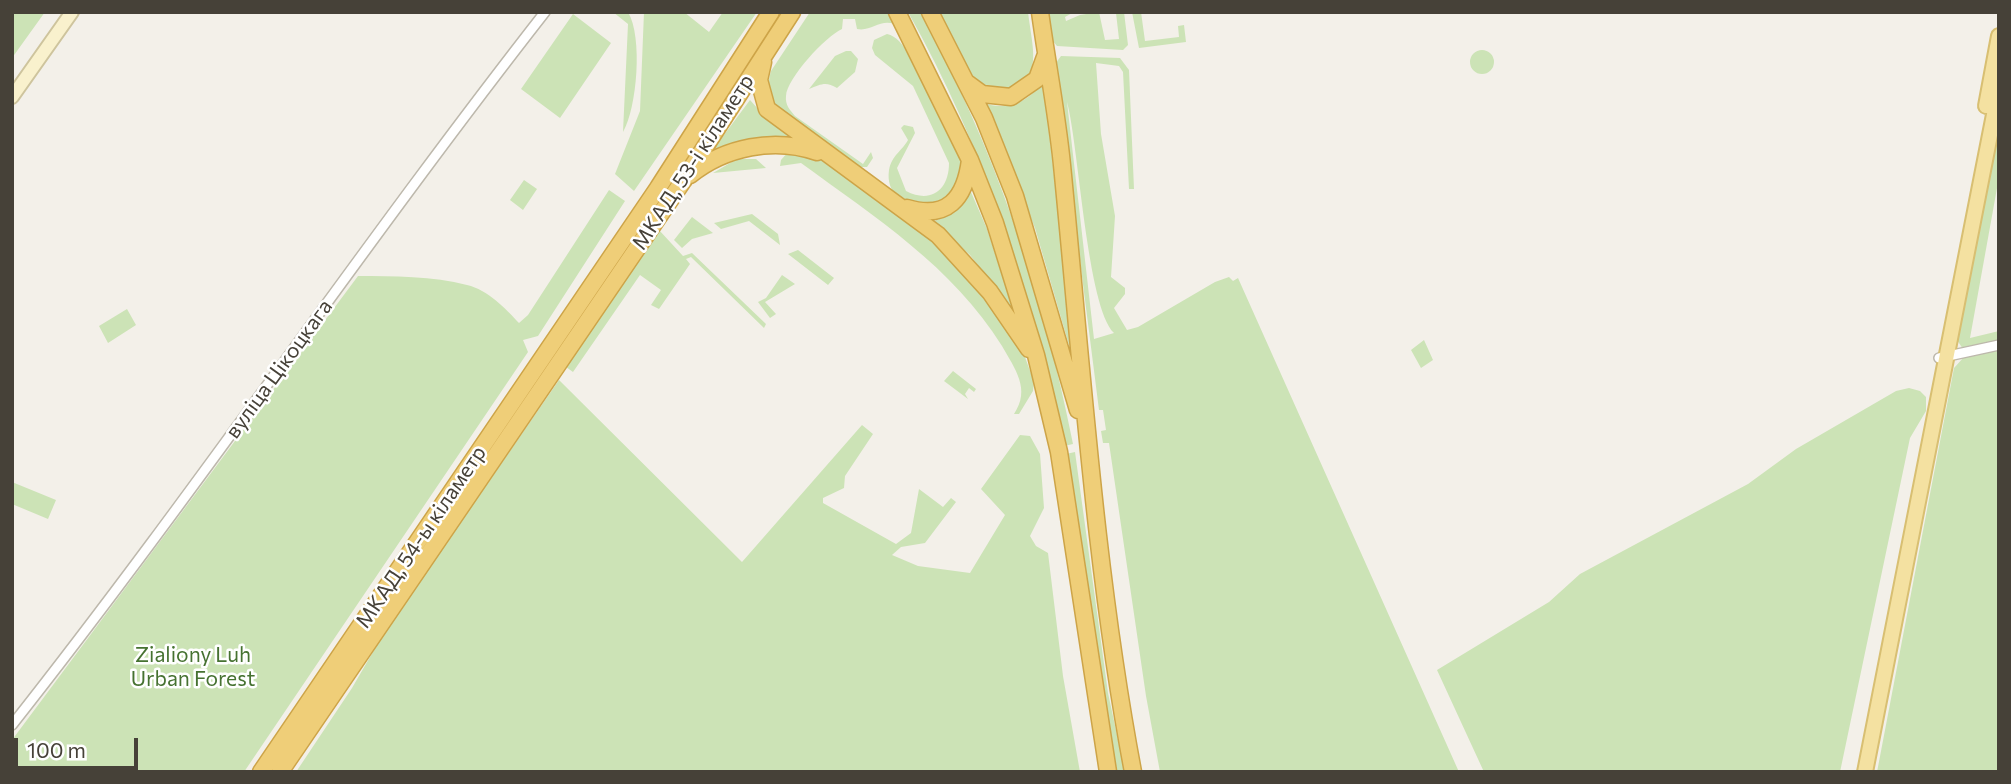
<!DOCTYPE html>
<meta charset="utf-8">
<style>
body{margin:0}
#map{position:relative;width:2011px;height:784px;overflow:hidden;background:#f3f0e9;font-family:Commissioner,sans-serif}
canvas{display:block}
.frame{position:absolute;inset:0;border:14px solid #464138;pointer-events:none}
.scale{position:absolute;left:14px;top:738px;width:124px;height:32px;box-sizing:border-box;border:4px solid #464138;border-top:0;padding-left:9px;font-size:21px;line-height:24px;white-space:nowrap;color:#464138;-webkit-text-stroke:5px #fff;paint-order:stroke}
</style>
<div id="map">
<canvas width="2011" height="784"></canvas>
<div class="frame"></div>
<div class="scale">100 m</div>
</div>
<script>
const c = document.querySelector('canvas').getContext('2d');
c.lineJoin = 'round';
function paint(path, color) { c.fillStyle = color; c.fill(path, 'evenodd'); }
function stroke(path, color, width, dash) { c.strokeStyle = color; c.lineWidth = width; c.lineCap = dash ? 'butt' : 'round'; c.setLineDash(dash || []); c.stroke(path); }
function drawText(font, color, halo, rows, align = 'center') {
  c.font = font + ' Commissioner,sans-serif'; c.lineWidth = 5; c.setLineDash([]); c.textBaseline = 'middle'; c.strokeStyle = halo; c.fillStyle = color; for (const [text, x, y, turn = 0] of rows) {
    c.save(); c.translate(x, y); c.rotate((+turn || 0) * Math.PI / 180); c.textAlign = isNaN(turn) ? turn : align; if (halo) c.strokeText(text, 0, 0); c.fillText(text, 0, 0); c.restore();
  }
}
paint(new Path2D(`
 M12,12H45L12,58Z
 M613,12H628C643,37 637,108 623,132L628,24Z
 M644,12H684L709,32L723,12H757L634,191L615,174L640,111Z
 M810,12H888L894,24C880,19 871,32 857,29L855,19H843L842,29C826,36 787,78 786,96C785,105 790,110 795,116L863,164L871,152L873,158L867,167H858C835,151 786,127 772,103C767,94 768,81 771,71Z
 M908,12H920C995,147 1043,293 1073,444L1064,446C1032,295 984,147 908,12Z
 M940,12H1028C1033,54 1047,87 991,92L974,80Z
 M1048,12H1074L1065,17L1066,21L1080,15L1099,12L1105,40L1119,39L1116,13L1124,12L1128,45L1123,50L1057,46L1052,40Z
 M1132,12H1141L1145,41L1179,37L1178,26L1184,25L1186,42L1139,48Z
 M573,14L611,43L560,118L521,89Z
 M887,34C906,38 913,68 924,84C933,97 939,113 945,127C950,138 961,154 961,167C964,217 882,218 889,170C892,155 902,151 908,140L901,128L904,125L913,127L915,133L897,168L906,191C931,204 949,190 949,163L913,86L875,55L872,48L874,40Z
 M1470 62a12 12 0 1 1 24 0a12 12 0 1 1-24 0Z
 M846,51H851L858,59L855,72L837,88C826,81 821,84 809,89L835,56Z
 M1061,56L1120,58L1129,70L1134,189H1129L1123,72L1119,66L1096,63L1101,134L1115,216L1111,277L1125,288V294L1114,308L1127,330L1138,327L1215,282L1229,277L1233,281L1238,278L1459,772H1160L1146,696L1109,443H1103L1101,431L1106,430L1103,410H1099L1055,64ZM1067,102C1079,147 1087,307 1114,333L1094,339Z
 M1043,75L1075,366L1035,228L984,103C1007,112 1037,100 1043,75Z
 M750,100L768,120L788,134L787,137L764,138L717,151L715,147Z
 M1999,117V177L1970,338L1999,331V341L1963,349L1957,340Z
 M788,152L823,158L922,228L964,266L1013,333L1025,357L1034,382L1033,391L1019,414H1014C1031,389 1015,369 1002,346C953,267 875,217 801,163L780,166L781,160Z
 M737,159H756L766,168L713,173Z
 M524,180L537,189L523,210L510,200Z
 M609,190L625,201L538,336L523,340L528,352L244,772H12V740L358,276C393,276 433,276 467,285C488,290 505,308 519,323L528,315Z
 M971,192L987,229L1015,315L970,255L932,222L953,213Z
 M752,214L778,234L780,245L749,221L721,229L714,223Z
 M692,217L713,233L692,239L682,248L674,240Z
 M659,230L683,256L692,253L766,324L764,328L691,257L686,259L690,264L659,309L651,305L661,290L640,275L573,372L566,367Z
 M798,250L834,278L828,285L788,254Z
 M782,275L795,284L765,302L776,314L770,318L758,302L766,298Z
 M127,309L136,325L108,343L99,326Z
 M1424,340L1433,360L1421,368L1411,350Z
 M1999,349V772H1877L1954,368L1964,357Z
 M953,371L976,389L974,392L969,388L965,394L968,399L944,381Z
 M559,380L742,562L862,425L873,434L845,476L844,488L823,498V503L896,544L911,533L919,489L943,507L951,498L956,502L925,543L901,547L892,555L918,566L970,573L1005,515L981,489L1020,435L1030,436L1040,454L1044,508L1030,536L1036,546L1048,553L1063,676L1080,772H296L352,688L384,633Z
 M1909,388L1920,391L1926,397V411L1910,438L1840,772H1484L1437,670L1549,602L1580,574L1748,484L1796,449L1896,391Z
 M1075,452L1108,693L1125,772H1116L1066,454Z
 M12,482L56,500L48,519L12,504Z`), '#cce3b6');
const street = new Path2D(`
 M1939,358L1999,345
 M12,725C196,492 362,246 545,12`);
const secondary = new Path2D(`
 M12,97L72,12`);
const primary = new Path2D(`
 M1986,106L1999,36
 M1865,772L1999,89`);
const highway = new Path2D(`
 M897,12L970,160L995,223L1036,355L1059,452L1108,772
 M930,12L984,118L1015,196L1078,410
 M1040,12C1047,63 1057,114 1062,165C1082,368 1095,571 1133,772
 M763,62L759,80L767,109L938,235L990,292L1029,349
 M967,83L982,94L1011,97L1037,79L1045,57
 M690,175C725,147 774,137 817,152
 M907,208C947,220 965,199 970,160
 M261,772L658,188L771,12
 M280,772L683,181L792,12`);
stroke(street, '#bdb8ac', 12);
stroke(secondary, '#cec49d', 16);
stroke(primary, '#d8bf72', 18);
stroke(highway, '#cda448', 19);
stroke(street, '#fff', 9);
stroke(secondary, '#f9f1cd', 12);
stroke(primary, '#f4e1a1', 14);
stroke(highway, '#efce78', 16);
drawText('21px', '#464138', '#fff', [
 ["МКАД, 53-і кіламетр",693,162,-57],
 ["вуліца Цікоцкага",279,369,-54],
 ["МКАД, 54-ы кіламетр",421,537,-56]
]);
drawText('21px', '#467231', '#fff', [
 ["Zialiony Luh",193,655],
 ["Urban Forest",193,679]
]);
</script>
